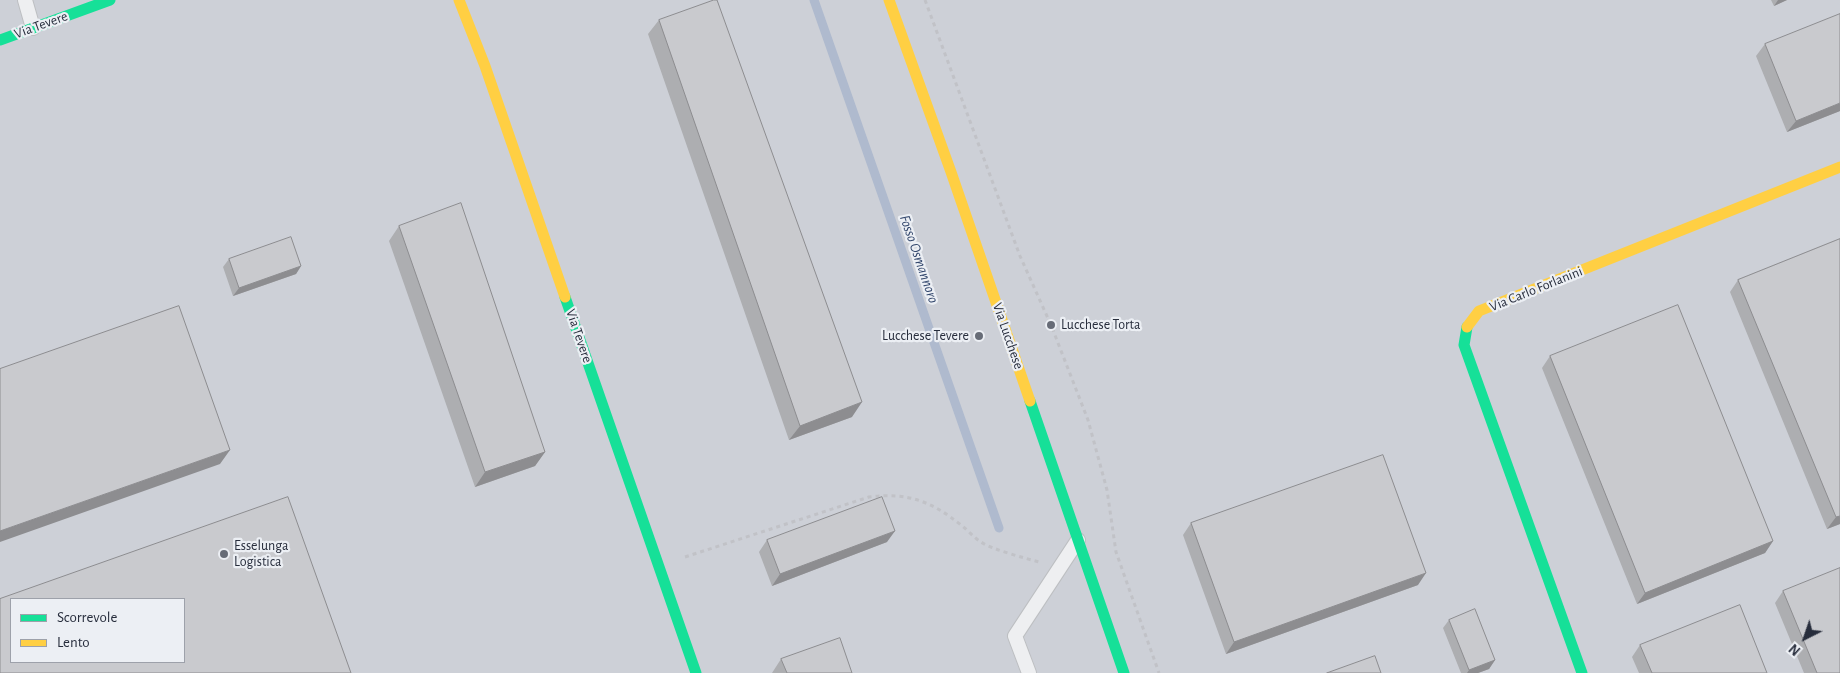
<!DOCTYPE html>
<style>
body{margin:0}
#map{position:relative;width:1840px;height:673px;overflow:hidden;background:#dfe1e4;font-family:"Alegreya Sans",sans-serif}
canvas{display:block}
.legend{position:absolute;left:10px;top:598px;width:175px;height:65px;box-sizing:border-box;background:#eceff4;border:1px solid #9da1aa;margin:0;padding:6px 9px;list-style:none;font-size:15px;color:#272d3c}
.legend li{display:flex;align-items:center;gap:10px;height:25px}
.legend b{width:25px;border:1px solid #9da1aa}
.north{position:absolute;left:1780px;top:613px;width:50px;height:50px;-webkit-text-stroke:4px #eceff4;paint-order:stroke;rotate:221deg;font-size:14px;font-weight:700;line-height:20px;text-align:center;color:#272d3c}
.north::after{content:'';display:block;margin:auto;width:18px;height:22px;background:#272d3c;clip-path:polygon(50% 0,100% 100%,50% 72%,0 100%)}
</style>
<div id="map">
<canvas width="1840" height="673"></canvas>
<ul class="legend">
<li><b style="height:6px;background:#16e098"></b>Scorrevole</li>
<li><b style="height:6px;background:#ffcf43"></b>Lento</li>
</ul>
<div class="north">N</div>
</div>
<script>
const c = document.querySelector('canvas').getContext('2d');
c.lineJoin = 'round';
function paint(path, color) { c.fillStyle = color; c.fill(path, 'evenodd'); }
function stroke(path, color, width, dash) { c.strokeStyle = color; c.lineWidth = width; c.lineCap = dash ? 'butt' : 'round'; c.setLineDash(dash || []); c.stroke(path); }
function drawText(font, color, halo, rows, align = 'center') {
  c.font = font + ' "Alegreya Sans",sans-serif'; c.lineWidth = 4.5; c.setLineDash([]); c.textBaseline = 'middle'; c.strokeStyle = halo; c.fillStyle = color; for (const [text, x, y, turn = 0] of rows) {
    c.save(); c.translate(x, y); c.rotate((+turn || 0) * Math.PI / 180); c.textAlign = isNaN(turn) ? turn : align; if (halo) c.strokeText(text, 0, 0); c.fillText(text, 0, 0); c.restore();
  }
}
paint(new Path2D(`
 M0,0H1840V673H0ZM11,599H184V662H11Z`), '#cdd0d7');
stroke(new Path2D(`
 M814,0L999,528`), '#afbace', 9);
const lane = new Path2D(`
 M25,0L33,28
 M1029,673L1015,636L1078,540`);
stroke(lane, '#bdbfc2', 16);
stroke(new Path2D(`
 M925,0L1020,256L1051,325L1088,420L1107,490L1116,552L1159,673
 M685,557L869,497C907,492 931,501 961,525C968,530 974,538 981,542C993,550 1025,558 1039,562`), '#c1c2c7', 3, [4, 4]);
stroke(lane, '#eeeff1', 14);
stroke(new Path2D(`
 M0,40L110,0
 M565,297L696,673
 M1467,327L1464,345L1582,673
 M1030,401L1124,673`), '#16e098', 11);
stroke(new Path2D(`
 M459,0L485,66L565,297
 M889,0L951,172L1030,401
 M1467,327L1479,311L1840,167`), '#ffcf43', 11);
paint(new Path2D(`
 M1771,0H1787L1774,6Z
 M659,20L852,417L789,440L648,34Z
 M1765,44L1840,111L1787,132L1756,56Z
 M399,226L545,452L535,466L475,487L389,241Z
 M1840,239V524L1827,529L1730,292L1738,280Z
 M229,259L301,266L296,274L233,296L223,267Z
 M1550,356L1773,541L1765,553L1637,604L1542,368Z
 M1191,523L1418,585L1226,654L1183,535Z
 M767,540L887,542L772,586L759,552Z
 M1783,591L1840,673H1804L1775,603Z
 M1449,620L1495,660L1489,669L1478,673H1461L1443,628Z
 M1640,645L1767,673H1639L1632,657Z
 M781,659L852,673H772Z`), '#adaeb1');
paint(new Path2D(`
 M1778,0H1787L1774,6Z
 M1840,103V111L1787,132L1796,121Z
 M301,266L296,274L233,296L239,288Z
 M862,402L852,417L789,440L800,426Z
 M230,450L220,464L0,542V531Z
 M545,452L535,466L475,487L485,472Z
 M1840,516V524L1827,529L1836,517Z
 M895,531L887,542L772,586L780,574Z
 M1773,541L1765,553L1637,604L1645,593Z
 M1426,573L1418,585L1226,654L1234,642Z
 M1495,660L1489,669L1478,673H1467L1469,670Z`), '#8d8d90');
const building = new Path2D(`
 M714,0H717L862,402L800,426L659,20Z
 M1840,14V103L1796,121L1765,44Z
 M461,203L545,452L485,472L399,226Z
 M291,237L301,266L239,288L229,259Z
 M1840,239V516L1836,517L1738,280Z
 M1678,305L1773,541L1645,593L1550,356Z
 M179,306L230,450L0,531V369Z
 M1383,455L1426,573L1234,642L1191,523Z
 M288,497L351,673H0V599ZM11,599H184V662H11Z
 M882,497L895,531L780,574L767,540Z
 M1840,568V673H1817L1783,591Z
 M1740,605L1767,673H1652L1640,645Z
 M1475,609L1495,660L1469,670L1449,620Z
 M840,638L852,673H787L781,659Z
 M1375,656L1381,673H1327Z`);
paint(building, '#c9cace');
stroke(building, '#8d8d90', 1);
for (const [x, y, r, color] of [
 [1051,325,5,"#676c77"],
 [979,336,5,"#676c77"],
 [224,554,5,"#676c77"]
]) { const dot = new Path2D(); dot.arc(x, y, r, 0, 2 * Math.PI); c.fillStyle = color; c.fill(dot); stroke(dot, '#eceff4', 2); }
drawText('14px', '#272d3c', '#eceff4', [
 ["Via Tevere",41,25,-20],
 ["Via Carlo Forlanini",1536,289,-22],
 ["Via Tevere",579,336,71],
 ["Via Lucchese",1008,336,71]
]);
drawText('14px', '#272d3c', '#eceff4', [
 ["Lucchese Torta",1061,325],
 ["Lucchese Tevere",969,336,"right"],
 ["Esselunga",234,546],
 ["Logistica",234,562]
], 'left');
drawText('italic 15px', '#34486d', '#eceff4', [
 ["Fosso Osmannoro",919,259,71]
]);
</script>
